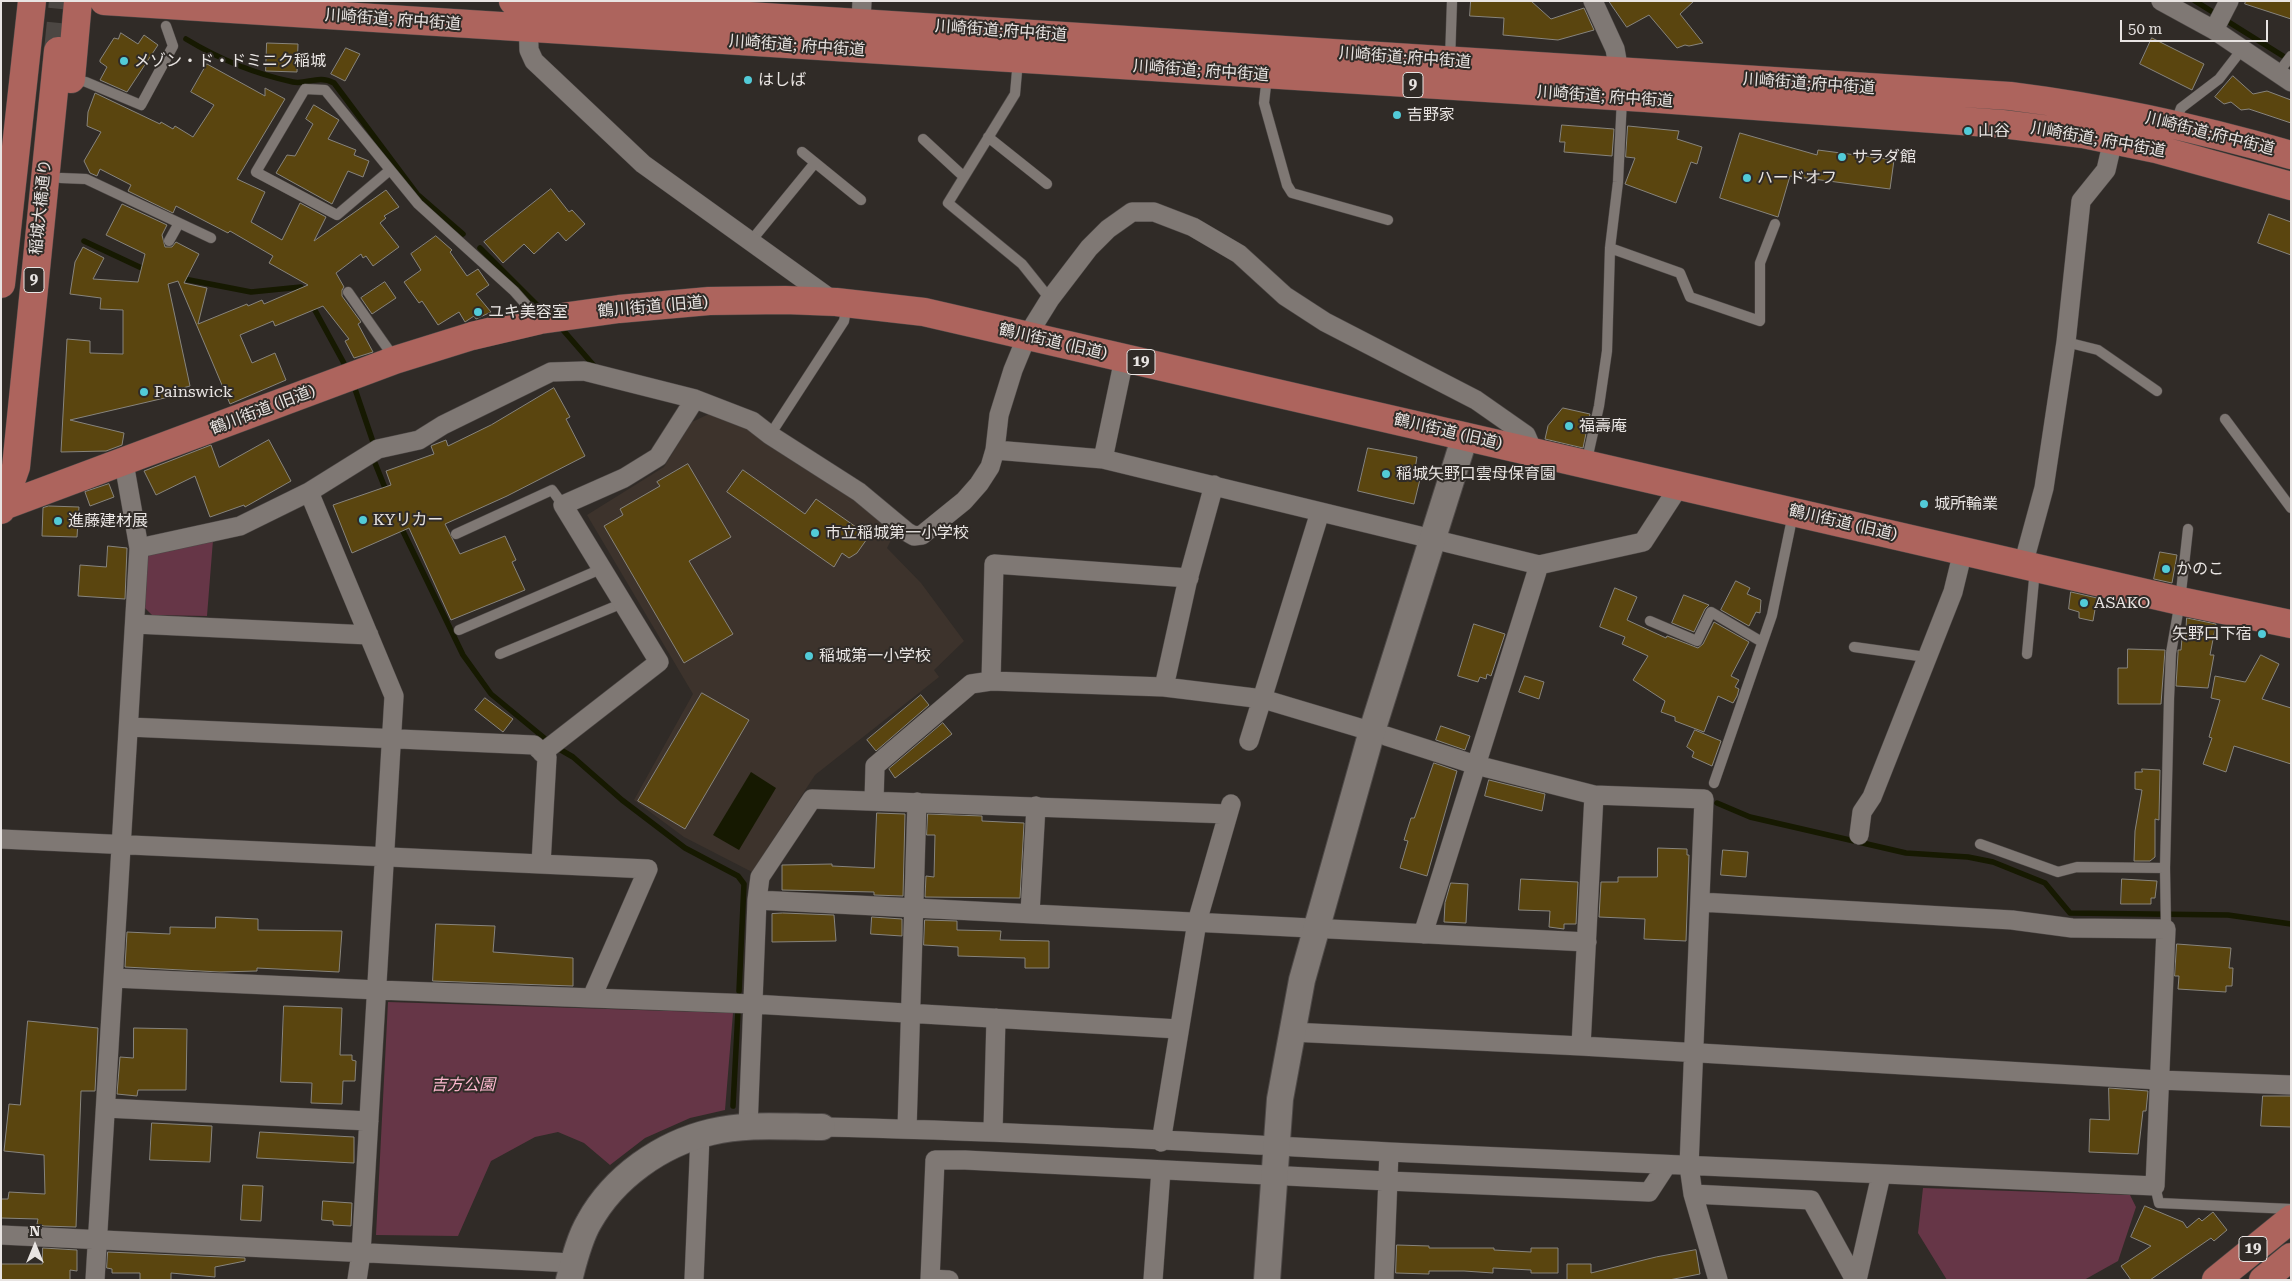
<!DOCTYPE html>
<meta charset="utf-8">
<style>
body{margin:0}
#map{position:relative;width:2292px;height:1281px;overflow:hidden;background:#302b27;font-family:"Roboto Serif",serif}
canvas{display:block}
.frame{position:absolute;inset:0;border:2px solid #e8e4e2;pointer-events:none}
.north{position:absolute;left:10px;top:1221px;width:50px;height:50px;-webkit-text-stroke:4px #302b27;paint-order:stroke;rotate:0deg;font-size:14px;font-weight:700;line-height:20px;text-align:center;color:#e8e4e2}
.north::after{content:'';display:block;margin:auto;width:18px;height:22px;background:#e8e4e2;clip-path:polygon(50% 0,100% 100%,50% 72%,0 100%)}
.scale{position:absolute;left:2120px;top:20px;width:148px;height:22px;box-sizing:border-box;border:2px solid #e8e4e2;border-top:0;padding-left:6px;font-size:15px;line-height:18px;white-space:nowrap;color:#e8e4e2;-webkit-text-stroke:4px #302b27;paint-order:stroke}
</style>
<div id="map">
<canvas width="2292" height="1281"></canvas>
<div class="frame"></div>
<div class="north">N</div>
<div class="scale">50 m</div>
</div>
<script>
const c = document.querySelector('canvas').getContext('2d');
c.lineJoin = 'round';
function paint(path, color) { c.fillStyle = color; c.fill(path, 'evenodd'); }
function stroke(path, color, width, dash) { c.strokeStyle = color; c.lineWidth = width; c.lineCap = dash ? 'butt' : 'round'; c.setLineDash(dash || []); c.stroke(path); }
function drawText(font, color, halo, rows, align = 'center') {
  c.font = font + ' "Roboto Serif","Noto Sans JP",serif'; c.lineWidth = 4; c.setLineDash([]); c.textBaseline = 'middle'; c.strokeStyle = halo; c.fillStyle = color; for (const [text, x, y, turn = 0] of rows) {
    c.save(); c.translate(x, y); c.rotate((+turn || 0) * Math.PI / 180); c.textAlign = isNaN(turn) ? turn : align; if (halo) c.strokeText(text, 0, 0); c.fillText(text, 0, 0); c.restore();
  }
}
paint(new Path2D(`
 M709,414L748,429L857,498L894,534L887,548L921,583L964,641L934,670L939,677L815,775L752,872L684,837L634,800L693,694L587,515L664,467L692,422Z`), '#3d332c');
paint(new Path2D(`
 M213,540L207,616L152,615L145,608L148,555Z
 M388,1002L733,1013L725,1110L690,1118L645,1138L610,1165L584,1143L558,1132L535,1137L491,1161L458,1236L376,1235Z
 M1923,1188L2130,1195L2136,1207L2118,1261L2084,1280H1947L1918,1233Z`), '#663647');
paint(new Path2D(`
 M751,772L776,788L739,850L713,835Z`), '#161901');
stroke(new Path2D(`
 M2195,1L2283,56
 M186,39C219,59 255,74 293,82C307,85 318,74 334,83L417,194L463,234
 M84,241L148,271
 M480,248L541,309
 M179,278L251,292L301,287L305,293
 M311,303L346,367
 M563,330L596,368
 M354,386L373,442
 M375,463L387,493
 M400,525L463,655L491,694L554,746L573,757L622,800L685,848L738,876L744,884L739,991
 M1717,803L1750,817L1906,853L1968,857L1993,862L2045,883L2070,913L2228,915L2291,924
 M733,1106L738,1011`), '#161901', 5.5);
const building = new Path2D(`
 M1471,1H1531L1551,19L1584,8L1594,30L1558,40L1503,35L1504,18L1470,16Z
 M1609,1H1694L1680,14L1703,43L1689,46L1685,45L1677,48L1649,15L1627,27Z
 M2246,1H2291V19L2245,4Z
 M121,33L138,44L144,35L158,45L127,92L100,80L107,67L100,62V60L114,38L118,39Z
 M2152,38L2204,64L2192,90L2140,64Z
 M267,43L298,44L297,72L266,71Z
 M346,48L360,54L345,81L331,74Z
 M207,64L265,96V88L285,99L237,179L265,192L251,222L282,240L300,203L326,217L314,241L386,190L399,207L384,216L386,218L380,223L399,247L373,266L366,256L363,258L361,254L336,273L344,287L342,290V296L361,322L358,324L373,352L354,358L345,341L349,339L323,306L275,326L273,321L240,335L252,363L275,353L286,380L230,404L178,281L168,284L190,386L168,392L169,397L70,420L124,433L122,445L106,451L61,452L67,339L90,341V353L123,354V310L100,309L101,298L70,294L75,262L83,247L104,258L93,279L138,282L145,254L106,235L122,204L167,225L162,235L165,247H172L176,242L199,254L184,283L207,288L198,324L247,304L248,306L262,300L264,304L308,285L269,263L273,256L230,231L228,233L176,206L173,213L128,191L131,185L100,169L97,176L90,173L84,161L101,132L87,126L88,112L95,93L160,124L161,122L173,129L175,126L193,137L214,105L191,92Z
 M2233,76L2253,94L2267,91L2291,100V123L2249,109L2241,110L2231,102L2224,104L2215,97Z
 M314,105L339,120L328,139L356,150L354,155L369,161L363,177L348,171L332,204L276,173L287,155L295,156L313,124L306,119Z
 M1562,125L1614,129L1612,156L1564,152L1565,142H1560Z
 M1628,126L1679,131L1677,139L1702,147L1697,164L1691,162L1676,203L1625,184L1635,158L1626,157Z
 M1740,133L1817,155L1818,150L1894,160L1890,189L1790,176L1778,217L1720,198Z
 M551,189L569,212L572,210L585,224L566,241L558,232L534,254L524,244L503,263L484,242Z
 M2269,214L2291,222V255L2258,243Z
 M436,236L452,250L450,252L467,276L478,269L489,285L476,294L491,312L476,319L474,316L465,322L459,312L438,325L422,301L419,303L404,282L421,270L411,254Z
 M385,282L396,298L372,314L361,298Z
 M554,388L570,417L566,419L585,456L507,496L445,524L460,554L505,536L516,560L512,562L525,590L451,620L409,528L352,553L333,505L391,485L386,471L434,454L431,446L433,445L446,440L448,446L491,425Z
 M1563,408L1590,414L1583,448L1545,439L1548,426Z
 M269,440L291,481L245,507L244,505L210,517L195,476L156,495L144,471L211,445L219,467Z
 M1368,448L1417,457L1415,469L1422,471L1414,504L1358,491Z
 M688,464L731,537L689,561L733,634L684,663L604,526L623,515L620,509L660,486L657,482Z
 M743,470L805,514L816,499L869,536L857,553L849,558L842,553L834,567L727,492Z
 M109,484L114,497L90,506L85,492Z
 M49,506L79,507L77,537L42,536L43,508Z
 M108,546L127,548L125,599L78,596L80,565L106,567Z
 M2160,552L2177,555L2172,583L2154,579Z
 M1736,581L1750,588L1747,594L1761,600L1760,613L1756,612L1749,626L1721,610Z
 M1615,588L1637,597L1627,620L1666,638L1667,636L1698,648L1703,644L1714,622L1749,642L1731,676L1739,680L1735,687L1739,689L1737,696L1733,703L1718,696L1704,732L1675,721V717L1661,712L1665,701L1633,680L1648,656L1622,644L1625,637L1600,627Z
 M2071,592L2097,598L2093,621L2079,618V612L2069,609Z
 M1684,595L1709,605L1705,609L1694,632L1672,623Z
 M2187,618L2216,624L2210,655H2214L2208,688L2176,686L2178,654V650H2181L2182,638L2185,639Z
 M1474,624L1505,634L1491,676L1487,674L1486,679L1480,677L1478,682L1458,676Z
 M2128,649L2165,650L2161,704H2118V668H2127Z
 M2261,655L2279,664L2262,699L2291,708V764L2234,746L2226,772L2203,764L2212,738L2209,737L2220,700L2211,698L2215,676L2245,682Z
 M1525,676L1544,682L1539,699L1519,692Z
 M702,693L749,720L685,829L638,801Z
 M921,695L929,705L876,751L867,740Z
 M485,698L513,719L503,732L475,710Z
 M943,723L952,734L895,778L889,769Z
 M1441,726L1470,736L1465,750L1436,740Z
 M1695,730L1721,741L1712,766L1692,757L1694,752L1687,747Z
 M1434,763L1457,771L1427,876L1400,868L1408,841L1404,840L1411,818H1414Z
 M2142,769L2160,770L2159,816V820L2155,819V857L2150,861H2134L2135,831L2142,790L2135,789V772H2142Z
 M1489,780L1545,794L1542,811L1485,796Z
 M877,813L905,814L903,896L874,895V892L782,890V865L832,864V866L874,868Z
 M928,814L982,816V821L1024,823L1020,898L925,897L926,876L934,877L935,835H927Z
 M1658,848L1687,849V855H1689L1686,941L1644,939L1645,919L1599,917L1601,882H1618V877H1657Z
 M1723,850L1748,852L1746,877L1721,875Z
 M1521,879L1578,882L1576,924H1564V929L1549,927L1550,911L1519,910Z
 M2122,879L2157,881L2155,898H2151V904H2121Z
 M1451,883L1468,884L1466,923L1444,922L1445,903Z
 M783,913L834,915L836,941L772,942V914Z
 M216,917L258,919V930L342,931L339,972L257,968V971L220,972L125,967L127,932L170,934V927L215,928Z
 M872,917L902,919V936L871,934Z
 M925,920L957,921V930L1001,931L1000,940L1049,941V968H1025V958L958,956V947L924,945Z
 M436,924L495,926L493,952L573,958V986L433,981Z
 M2177,944L2231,948L2229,968H2233L2232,986H2226V992L2178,989L2179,976H2175Z
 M284,1006L342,1008L340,1055H352V1060L356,1061L355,1081H343L342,1104L311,1103L312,1083L281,1082Z
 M28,1021L98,1028L95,1091H81L76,1227L44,1226L37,1224L38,1219L1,1218V1199H8L9,1192L45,1194L44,1155L4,1151L9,1104L20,1105Z
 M134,1028L187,1029L186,1090H138L137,1096L117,1094L120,1057L133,1058Z
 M2109,1088L2148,1091L2146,1111H2143L2138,1154L2089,1152L2090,1119L2109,1120Z
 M2263,1096H2291V1127L2261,1126Z
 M152,1123L212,1126L210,1162L150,1160Z
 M260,1132L354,1137V1163L257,1158Z
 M243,1185L263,1186L261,1221L241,1220Z
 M323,1201L352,1203L351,1226L333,1225V1221L322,1220Z
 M2145,1206L2183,1222L2187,1228L2199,1218L2202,1221L2213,1212L2227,1230L2214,1241L2211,1238L2150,1280H2131L2121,1266L2151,1246L2131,1237Z
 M1397,1245L1429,1246V1248H1494V1250L1531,1252V1248H1558V1273H1531V1270L1493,1268V1273L1464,1271H1429V1274L1396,1273Z
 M43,1248L77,1250V1271L70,1270V1280H1V1264H42Z
 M1696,1250L1700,1274L1669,1280H1567V1264H1591V1273L1656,1257Z
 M108,1252L245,1258V1261L215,1267V1277L171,1273V1280H140V1273H112V1269L107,1268Z`);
paint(building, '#5a450f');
stroke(building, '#87847d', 1);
stroke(new Path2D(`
 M58,51L63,1`), '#4c4743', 28, [28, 14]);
const lane = new Path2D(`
 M1018,60L1015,94L948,203L1022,264L1050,299
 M1450,60L1452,1
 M2278,73L2291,56
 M1267,76L1264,103L1287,185L1292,193L1388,220
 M73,79L86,82L141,105L173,46L166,26
 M2175,124L2181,108L2219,79L2243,48
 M988,137L1047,184
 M923,139L963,176
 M802,152L861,200
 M390,170L337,215L256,172L305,89L325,90L418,204L514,291L537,317
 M61,178L86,179L211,238
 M169,241L179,223
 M751,241L814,164
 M1610,248L1680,273L1690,297L1760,321V263L1775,224
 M348,292L395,359
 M2066,342L2098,350L2157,391
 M2225,419L2291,508
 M770,435L844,321L847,304
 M1586,464L1599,406L1607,351L1610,248L1618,182L1622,98
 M456,534L552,490L563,505
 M1650,621L1697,641L1711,612L1762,642
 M459,630L601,569
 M1854,647L1926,657
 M500,654L623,603
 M2027,654L2035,569
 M1714,783L1772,615L1793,514
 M1980,844L2058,872L2077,867L2165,868
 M2166,929L2165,868L2169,699L2171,653L2180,601L2188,529
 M2155,1186L2159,1203L2291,1209`);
const street = new Path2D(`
 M1593,1L1615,49L1621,82
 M2161,1L2214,30L2291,82
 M528,16L529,50L534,61L643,164L835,302
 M861,22L862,1
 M2214,30L2229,1
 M995,450L1103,459L1539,565
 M1103,459L1124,359
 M309,492L394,696L361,1253L357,1280
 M139,548L240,526L309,492L378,449L419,440L443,425L551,372L584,371L695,399L752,421L770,435L859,492L907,532L914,536L922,535L964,501L979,484L990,467L995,450L999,415L1013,370L1027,336L1050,299L1089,248L1108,229L1132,212H1154L1193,227L1239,254L1285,296L1325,322L1476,400L1526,435L1533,451
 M2023,565L2044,488L2066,342L2081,201L2106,170L2113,140
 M135,624L369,635
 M991,681L994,564L1189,578
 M1164,687L1187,583L1214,485
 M129,727L534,745L547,757L541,864
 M1386,736L1476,765L1594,795L1704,799L1689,1166L1693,1194L1718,1280
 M1249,741L1320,512
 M542,753L659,662L563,505L624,478L658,457L695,399
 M874,801L875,766L971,684L991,681L1164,687L1263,699L1360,728
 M1859,835L1862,812L1872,797L1953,592L1963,551
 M1,839L648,869L592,997
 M757,900L1587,942
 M1030,913L1036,806
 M1423,934L1539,565L1643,542L1680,485
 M114,978L378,990L753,1004L1178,1029
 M1291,1032L1581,1046L2159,1080L2291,1085
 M1581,1046L1594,795
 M106,1108L369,1121
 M748,1127L757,900L760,877L812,799L1228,814
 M822,1127C1018,1131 1215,1143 1411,1153C1659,1165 1907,1176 2155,1186L2166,929L2072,928L2012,920L1700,902
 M907,1129L917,802
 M993,1131L996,1018
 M1161,1142L1197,922L1231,804
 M1693,1194L1811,1200L1855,1280
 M1,1235L573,1263
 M931,1279L949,1280
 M95,1280L139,548L124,463
 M694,1280L700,1136
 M930,1280L935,1160H965L1388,1181L1649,1192L1666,1166
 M1153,1280L1161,1170
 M1384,1280L1389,1152
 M1857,1280L1881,1175`);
const secondary = new Path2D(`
 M569,1280C574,1261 579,1239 589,1222C614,1177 661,1144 711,1132C747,1123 785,1127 822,1127
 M1267,1280L1280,1099L1302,980L1372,731L1465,436`);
const primary = new Path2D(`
 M104,1L1645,98L2002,124L2083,134L2156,149L2291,186
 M513,1L2010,96C2106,108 2198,128 2291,155
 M71,79L78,1
 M1,284L32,1
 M1,507L395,360L472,336L540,320L619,309L709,301L785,300L836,302L924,312L2180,601L2291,624
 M1,510L16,467L58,51
 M2216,1280L2291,1219
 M2263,1280L2291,1257`);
stroke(lane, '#4e4947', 11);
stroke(street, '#4e4947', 20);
stroke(secondary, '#4e4947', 28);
stroke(primary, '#4e4947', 29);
stroke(lane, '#7f7874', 10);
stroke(street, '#7f7874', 19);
stroke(secondary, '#7f7874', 26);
stroke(primary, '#ad645d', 28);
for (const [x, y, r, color] of [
 [124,61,5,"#52cbd8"],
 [748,80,5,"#52cbd8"],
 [1397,115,5,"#52cbd8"],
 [1968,131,5,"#52cbd8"],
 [1842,157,5,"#52cbd8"],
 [1747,178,5,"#52cbd8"],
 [478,312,5,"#52cbd8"],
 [144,392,5,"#52cbd8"],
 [1569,426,5,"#52cbd8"],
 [1386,474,5,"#52cbd8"],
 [1924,504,5,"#52cbd8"],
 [363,520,5,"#52cbd8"],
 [58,521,5,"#52cbd8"],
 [815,533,5,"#52cbd8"],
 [2166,569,5,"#52cbd8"],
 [2084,603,5,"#52cbd8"],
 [2262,634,5,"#52cbd8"],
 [809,656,5,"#52cbd8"]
]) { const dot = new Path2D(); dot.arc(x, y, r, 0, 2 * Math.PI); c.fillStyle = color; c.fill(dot); stroke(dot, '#302b27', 2); }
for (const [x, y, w] of [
 [1413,85,20],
 [34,280,20],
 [1141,362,28],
 [2253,1249,28]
]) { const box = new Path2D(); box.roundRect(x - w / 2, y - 12.5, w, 25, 4); c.fillStyle = '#302b27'; c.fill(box); stroke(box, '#e8e4e2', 1); }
drawText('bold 15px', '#e8e4e2', null, [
 ["9",1413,85],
 ["9",34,280],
 ["19",1141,362],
 ["19",2253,1249]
]);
drawText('16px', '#e8e4e2', '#302b27', [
 ["川崎街道; 府中街道",393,20,4],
 ["川崎街道;府中街道",1001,31,4],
 ["川崎街道; 府中街道",797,46,4],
 ["川崎街道;府中街道",1405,58,4],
 ["川崎街道; 府中街道",1201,71,4],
 ["川崎街道;府中街道",1809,84,4],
 ["川崎街道; 府中街道",1605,97,4],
 ["川崎街道;府中街道",2210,134,14],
 ["川崎街道; 府中街道",2098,140,10],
 ["稲城大橋通り",41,207,-84],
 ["鶴川街道 (旧道)",653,307,-5],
 ["鶴川街道 (旧道)",1053,342,13],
 ["鶴川街道 (旧道)",263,410,-21],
 ["鶴川街道 (旧道)",1448,432,13],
 ["鶴川街道 (旧道)",1843,523,13]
]);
drawText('16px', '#e8e4e2', '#302b27', [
 ["メゾン・ド・ドミニク稲城",134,61],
 ["はしば",758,80],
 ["吉野家",1407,115],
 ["山谷",1978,131],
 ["サラダ館",1852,157],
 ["ハードオフ",1757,178],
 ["ユキ美容室",488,312],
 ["Painswick",154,392],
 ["福壽庵",1579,426],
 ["稲城矢野口雲母保育園",1396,474],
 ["城所輪業",1934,504],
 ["KYリカー",373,520],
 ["進藤建材展",68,521],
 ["市立稲城第一小学校",825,533],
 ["かのこ",2176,569],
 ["ASAKO",2094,603],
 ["矢野口下宿",2252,634,"right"],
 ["稲城第一小学校",819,656]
], 'left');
drawText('italic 16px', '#fdb9cf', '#302b27', [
 ["吉方公園",463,1085]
]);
</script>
